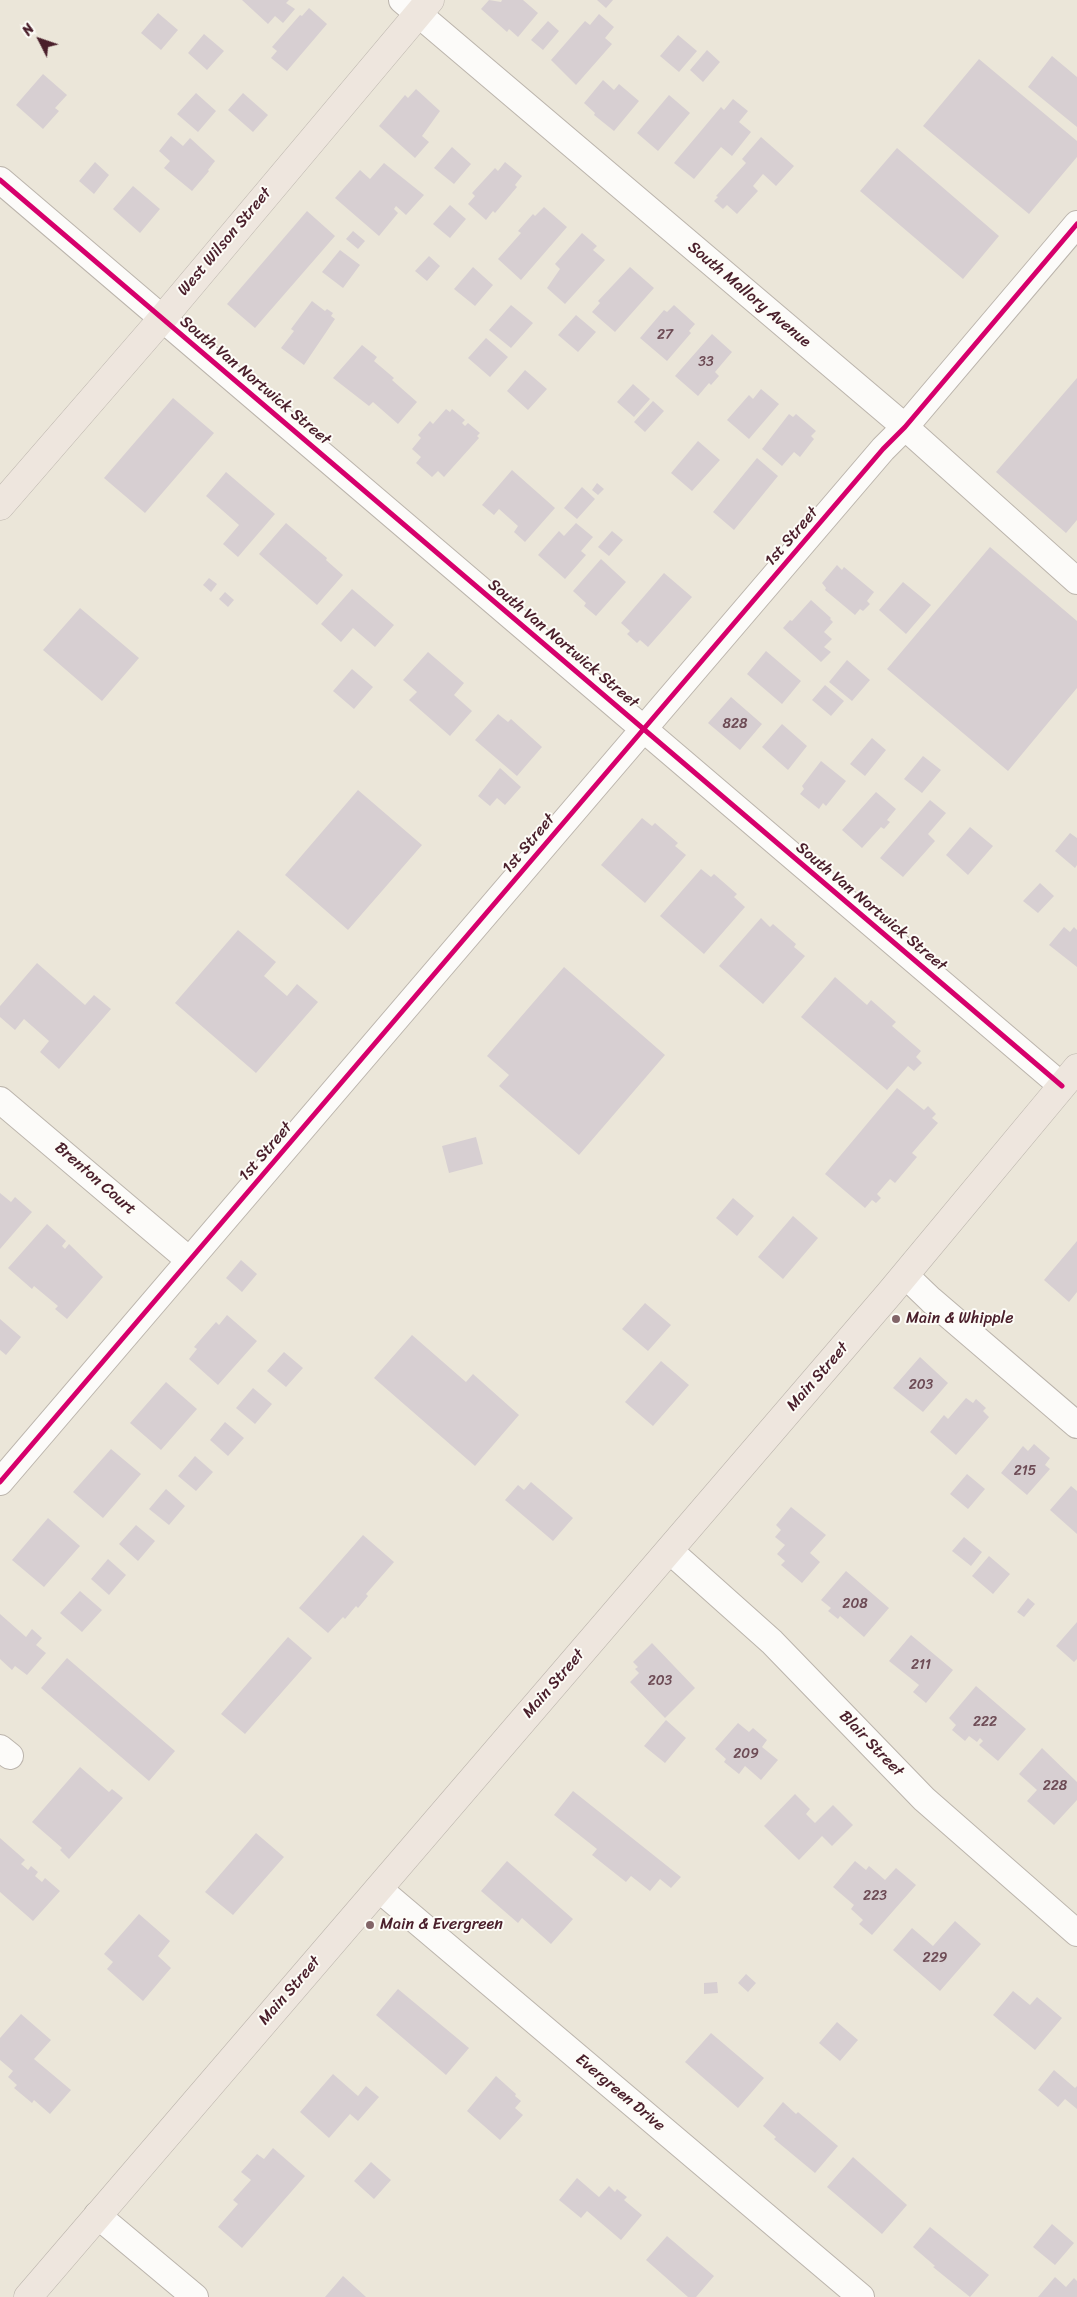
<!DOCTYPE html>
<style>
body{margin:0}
#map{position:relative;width:1077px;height:2297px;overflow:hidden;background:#ebe6d9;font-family:Sriracha,sans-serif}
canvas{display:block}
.north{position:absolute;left:15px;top:15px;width:50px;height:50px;-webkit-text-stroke:4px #fdfcf7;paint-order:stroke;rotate:311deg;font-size:14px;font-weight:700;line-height:20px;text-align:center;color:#4a1f2b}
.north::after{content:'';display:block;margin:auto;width:18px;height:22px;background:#4a1f2b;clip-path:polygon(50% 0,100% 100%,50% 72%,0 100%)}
</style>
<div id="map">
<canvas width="1077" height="2297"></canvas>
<div class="north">N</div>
</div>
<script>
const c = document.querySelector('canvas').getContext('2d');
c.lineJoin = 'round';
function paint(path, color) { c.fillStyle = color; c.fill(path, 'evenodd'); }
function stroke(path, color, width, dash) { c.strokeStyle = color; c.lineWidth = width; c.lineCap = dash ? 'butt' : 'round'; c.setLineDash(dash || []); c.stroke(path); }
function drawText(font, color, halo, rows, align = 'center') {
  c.font = font + ' Sriracha,sans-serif'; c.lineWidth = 4; c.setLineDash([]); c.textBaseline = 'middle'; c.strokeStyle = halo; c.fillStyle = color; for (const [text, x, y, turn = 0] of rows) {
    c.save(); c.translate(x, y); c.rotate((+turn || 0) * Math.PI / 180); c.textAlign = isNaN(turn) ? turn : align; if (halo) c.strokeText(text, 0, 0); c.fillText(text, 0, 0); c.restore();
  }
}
paint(new Path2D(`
 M242,0H289L286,3L295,9L283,23L275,16L268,24Z
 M489,0L501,2L502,0H523L538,13L518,37L509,29L507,32L481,9Z
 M597,0H613L606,8Z
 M309,8L327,24L287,71L271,58L277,51L272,47L300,15L302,16Z
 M158,13L178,30L161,50L141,33Z
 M599,14L614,27L605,38L612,44L576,85L551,60L585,21L590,25Z
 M548,21L559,31L543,50L531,40Z
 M204,34L224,51L207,70L188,53Z
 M678,35L697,51L679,72L660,56Z
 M707,50L720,62L703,82L690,70Z
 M1052,56L1077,77V127L1028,87Z
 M979,59L1077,141V157L1029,214L923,126Z
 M43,74L67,95L55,108L59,111L43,129L16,105Z
 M603,80L614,90L619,84L639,101L614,131L594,115L595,113L584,103Z
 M416,89L440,111L422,136L429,142L415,158L379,126L405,95L408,98Z
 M196,93L216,111L198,132L177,114Z
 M243,93L268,115L253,132L228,110Z
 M669,95L690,113L658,151L637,133Z
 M733,99L748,111L739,122L751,132L732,156L721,147L694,179L674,163L721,107L724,110Z
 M171,136L183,146L190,138L215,161L208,170L209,171L192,191L164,168L170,161L159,151Z
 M761,137L794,166L776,186L763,174L753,186L758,191L737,214L727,205L723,209L714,201L718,197L716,196L746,163L742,159Z
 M452,147L471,164L454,184L434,168Z
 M897,148L999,236L963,279L860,191Z
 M95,162L109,175L94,194L79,181Z
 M505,162L522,176L515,185L517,187L495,213L493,211L486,220L468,204L475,196L472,193L495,168L498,171Z
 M384,163L424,195L406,215L396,206L394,209L398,213L379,236L335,198L360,170L370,179Z
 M133,186L160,209L140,233L113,209Z
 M450,205L466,219L450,238L433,224Z
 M544,207L567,227L521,280L498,259L521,233L518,231L533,214L535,216Z
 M307,211L335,236L255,328L227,304Z
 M353,231L365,241L358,249L346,239Z
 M582,233L597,246L593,250L605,260L565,304L547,288L560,269L555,264Z
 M340,250L360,265L343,288L322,272Z
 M429,256L440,266L427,281L415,271Z
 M473,267L493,285L475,306L454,289Z
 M630,267L654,288L615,332L592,312L600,303L598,301Z
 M312,301L325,311L327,309L333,313L331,316L335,319L304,365L281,348L294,331L291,329Z
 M511,305L533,323L511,348L489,330Z
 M674,305L695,324L689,331L691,333L667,361L640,338L664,310L667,312Z
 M576,315L596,332L578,352L558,335Z
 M712,334L732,352L715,372L719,376L711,385L709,383L698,396L675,376Z
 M486,338L508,357L490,377L468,358Z
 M362,345L377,357L374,361L394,378L392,380L417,402L398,424L373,402L369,406L333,378Z
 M525,370L547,389L528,410L507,391Z
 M1077,378V520L1066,533L996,472Z
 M633,384L650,399L634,417L617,402Z
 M761,389L779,404L749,439L727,420L749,395L753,399Z
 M173,398L214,433L145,513L104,478Z
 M653,401L664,411L645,432L634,422Z
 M446,409L450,412L452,409L465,420L462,423L465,426L468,423L480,433L477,436L479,438L444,477L438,471L432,477L416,463L421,457L412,449L421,438L418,435L430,421L433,424Z
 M789,414L793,417L796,414L816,431L811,436L814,439L800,457L794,452L782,466L762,449Z
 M698,441L720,460L692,491L671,473Z
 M757,458L778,476L734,530L713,512Z
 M512,470L555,508L525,542L514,532L518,526L499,509L494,515L482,505Z
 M226,472L275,514L238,557L223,544L239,525L206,496Z
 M597,483L604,489L598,495L592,490Z
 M582,487L595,499L577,519L564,508Z
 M286,523L327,558L326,560L343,575L317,605L259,554Z
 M576,523L593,537L581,551L586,555L565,579L538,555L559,531L564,536Z
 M612,531L623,540L609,556L598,547Z
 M990,547L1077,621V688L1008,771L887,669Z
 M601,559L626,582L596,616L584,606L586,603L573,591Z
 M837,565L842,570L844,567L874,592L867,601L870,604L863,611L860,609L855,615L825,590L826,588L822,583Z
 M664,573L692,597L648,647L640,640L637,643L627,634L630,631L621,623Z
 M209,578L217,584L211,592L203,585Z
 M903,582L931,605L906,634L879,610Z
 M352,589L394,625L375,647L353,628L341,642L321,624Z
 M225,592L234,600L228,607L219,599Z
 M811,600L831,618L830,619L833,622L824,632L832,639L824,647L831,652L821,662L783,628L790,620L792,621Z
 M80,608L139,658L102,701L43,650Z
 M766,651L801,681L782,704L747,674Z
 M428,652L464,683L454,695L472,711L450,736L409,700L417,692L403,680Z
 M847,660L870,680L852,701L829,682Z
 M352,669L373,687L354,709L333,691Z
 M825,685L844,701L831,716L812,700Z
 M731,697L762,724L740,750L708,723Z
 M498,714L508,722L511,719L542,747L517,776L475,740Z
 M782,724L807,746L788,770L762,747Z
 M872,738L886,750L865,776L850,764Z
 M923,756L941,770L922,793L904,779Z
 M821,761L846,781L826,806L823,803L819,809L800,794L804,789L802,786Z
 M500,768L521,787L505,805L497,798L490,806L478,796Z
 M358,790L422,845L348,930L285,875Z
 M876,792L896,809L887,820L890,822L884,829L881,827L862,848L842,830Z
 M930,800L946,813L928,834L935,841L903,877L880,858Z
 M642,818L652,826L655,823L678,843L675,846L686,855L645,903L601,865Z
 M970,827L993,846L968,875L946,855Z
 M1070,833L1077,838V865L1075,868L1055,851Z
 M701,869L711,877L714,874L737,894L734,897L745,907L704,954L660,916Z
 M1040,883L1054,896L1038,913L1023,901Z
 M761,918L770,927L773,924L796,944L794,947L805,956L763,1004L719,966Z
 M1064,927L1070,932L1074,927L1077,930V967L1049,945Z
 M238,930L276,962L264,976L287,996L297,984L318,1002L256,1073L175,1003Z
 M37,963L85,1005L94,995L111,1009L59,1069L40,1052L49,1041L24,1019L15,1030L0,1017V1006Z
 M564,967L665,1055L579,1155L499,1086L509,1075L487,1056Z
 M835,977L867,1005L871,1000L896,1022L892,1026L921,1051L916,1057L922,1063L914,1071L908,1066L887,1090L801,1017Z
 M897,1088L924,1110L928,1106L936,1114L932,1118L938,1123L912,1153L917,1157L895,1183L890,1179L877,1194L881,1198L876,1203L872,1200L865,1208L825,1174Z
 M476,1137L483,1164L449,1173L442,1146Z
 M0,1193L11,1202L15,1197L32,1212L0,1249Z
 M733,1198L754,1216L737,1236L716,1218Z
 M793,1216L818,1238L783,1279L758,1257Z
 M47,1224L66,1241L62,1246L65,1249L69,1244L103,1277L67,1319L55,1309L58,1306L34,1286L32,1289L8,1268Z
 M1077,1241V1292L1069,1302L1044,1280Z
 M241,1260L257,1274L242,1292L226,1278Z
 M645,1303L671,1325L648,1351L622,1329Z
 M227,1315L257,1341L218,1385L189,1359L197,1349L194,1347L216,1322L219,1325Z
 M0,1319L21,1337L6,1355L0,1350Z
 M412,1335L466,1382L473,1374L519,1415L475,1466L374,1378Z
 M284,1352L303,1368L286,1387L267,1371Z
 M920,1357L948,1383L923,1412L893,1388Z
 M661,1361L689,1385L653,1426L625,1402Z
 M166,1382L197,1409L161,1450L130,1423Z
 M253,1388L272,1404L255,1424L236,1408Z
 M966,1398L973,1403L976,1399L986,1408L983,1411L989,1417L956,1455L930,1432L944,1415L948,1419Z
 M225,1422L244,1438L228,1456L210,1440Z
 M1034,1444L1050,1458L1045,1465L1050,1469L1027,1495L1001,1473L1023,1446L1028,1451Z
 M111,1449L141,1474L103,1518L73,1492Z
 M195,1456L213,1472L196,1491L178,1476Z
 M967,1474L985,1489L968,1509L950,1494Z
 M531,1482L573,1518L553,1541L505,1500L518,1485L524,1490Z
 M1071,1486L1077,1491V1534L1050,1510Z
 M166,1489L185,1506L169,1525L149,1509Z
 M791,1507L826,1535L810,1553L820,1562L802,1583L781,1565L785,1561L777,1554L785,1545L775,1537L781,1530L776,1525Z
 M48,1518L80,1546L44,1587L12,1560Z
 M136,1525L155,1541L138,1561L119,1544Z
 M363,1535L394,1562L366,1594L368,1596L358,1608L356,1606L345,1619L343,1617L328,1633L299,1608Z
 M964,1537L982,1552L971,1566L952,1551Z
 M989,1556L1010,1574L993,1594L972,1576Z
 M108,1559L126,1575L109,1595L91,1579Z
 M846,1571L889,1608L864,1637L840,1616L838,1619L828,1611L831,1608L821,1600Z
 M80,1591L102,1610L82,1632L60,1613Z
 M1028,1598L1035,1604L1024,1617L1017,1612Z
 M0,1614L26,1637L32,1629L42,1638L36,1645L46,1653L27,1675L15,1666L12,1670L0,1659Z
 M1077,1622V1659L1074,1662L1056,1646Z
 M911,1635L953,1670L926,1703L913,1692L919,1685L889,1661Z
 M288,1637L312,1658L245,1734L221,1714Z
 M652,1643L695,1688L665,1718L630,1682L639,1673L635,1669L638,1667L633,1662Z
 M67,1658L175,1751L149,1781L41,1688Z
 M976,1686L1026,1729L998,1761L979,1745L983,1741L980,1738L977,1742L969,1736L965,1741L952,1730L956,1725L949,1718Z
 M666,1720L686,1738L665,1763L644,1746Z
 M738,1723L749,1732L753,1728L767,1740L762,1747L778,1760L761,1780L745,1766L739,1774L724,1762L726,1759L715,1749Z
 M1042,1748L1077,1782V1800L1054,1825L1027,1801L1037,1790L1019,1774Z
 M80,1767L109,1792L112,1789L123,1798L69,1859L60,1850L62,1848L32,1822Z
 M573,1791L681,1877L671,1888L660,1879L650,1891L631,1876L626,1882L592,1855L597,1849L554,1815Z
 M795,1794L810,1809L806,1814L815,1823L833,1805L853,1825L832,1846L822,1836L799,1860L764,1826Z
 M256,1833L284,1857L233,1915L205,1892Z
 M0,1838L25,1860L21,1864L28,1870L31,1866L38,1872L35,1876L42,1882L45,1878L60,1891L33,1921L0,1892Z
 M507,1861L573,1919L551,1944L522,1918L518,1923L481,1891Z
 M855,1861L866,1870L869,1866L885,1880L896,1868L916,1885L872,1935L859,1924L863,1920L851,1909L854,1905L833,1887Z
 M139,1914L170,1941L158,1956L171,1968L143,2001L107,1969L113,1962L104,1954Z
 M955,1921L981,1944L940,1991L893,1950L912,1928L933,1946Z
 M746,1974L756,1983L748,1992L738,1983Z
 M717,1982L718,1993L704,1994V1983Z
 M398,1989L469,2048L446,2075L376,2015Z
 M1013,1991L1030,2005L1037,1997L1062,2018L1035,2050L993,2015Z
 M21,2014L51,2040L34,2059L71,2090L50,2114L34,2100L32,2103L14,2088L17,2085L8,2077L13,2071L0,2060V2038Z
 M837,2022L858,2040L840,2061L819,2043Z
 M711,2033L764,2078L738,2108L685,2062Z
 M1054,2070L1075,2088L1077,2086V2109L1065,2099L1058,2107L1038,2090Z
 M333,2074L358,2096L366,2086L379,2097L358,2121L350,2114L329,2138L300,2112Z
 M496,2076L516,2094L515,2096L521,2101L515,2108L523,2115L500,2140L467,2111Z
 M783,2102L796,2114L798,2112L838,2146L815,2173L774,2139L776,2137L763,2126Z
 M273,2148L305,2176L242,2248L218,2227L238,2204L233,2200L251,2180L241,2172L257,2154L264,2159Z
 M853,2157L907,2205L882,2234L827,2187Z
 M371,2162L391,2180L374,2199L354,2181Z
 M577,2178L599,2197L609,2186L615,2192L617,2189L627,2197L624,2200L642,2215L621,2240L587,2211L581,2218L559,2200Z
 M1052,2224L1074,2243L1055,2265L1033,2247Z
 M930,2227L989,2275L970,2297L933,2267L935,2266L913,2247Z
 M667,2236L714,2276L696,2297H688L646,2260Z
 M343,2276L366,2297H325Z
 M1055,2277L1066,2287L1074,2278L1077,2281V2297H1038Z`), '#d7cfd2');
const minor = new Path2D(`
 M402,0L905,427L1077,581
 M0,180L1062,1086
 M0,1100L189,1260
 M905,1275L931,1300L1077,1425
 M0,1482L883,449L905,427L1077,224
 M669,1550L772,1642L924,1799L1077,1933
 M0,1748L10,1756
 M379,1889L861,2297
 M97,2215L195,2297`);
const major = new Path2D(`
 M0,506L162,319L430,0
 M28,2297L889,1294L1077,1068`);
stroke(minor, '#bbb4ac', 28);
stroke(major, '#bbb4ac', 29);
stroke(minor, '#fcfbf9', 26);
stroke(major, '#eee6de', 28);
stroke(new Path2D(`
 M0,180L1062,1086
 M0,1482L883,449L905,427L1077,224`), '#d6006c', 5);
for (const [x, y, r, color] of [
 [896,1319,5,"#826568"],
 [370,1925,5,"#826568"]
]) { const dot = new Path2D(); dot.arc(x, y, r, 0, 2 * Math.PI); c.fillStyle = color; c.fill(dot); stroke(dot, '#fdfcf7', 2); }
drawText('14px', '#6d4b55', null, [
 ["27",665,335],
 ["33",706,362],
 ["828",735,724],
 ["203",921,1385],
 ["215",1025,1471],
 ["208",855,1604],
 ["211",921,1665],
 ["203",660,1681],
 ["222",985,1722],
 ["209",746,1754],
 ["228",1055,1786],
 ["223",875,1896],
 ["229",935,1958]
]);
drawText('16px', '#4a1f2b', '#fdfcf7', [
 ["West Wilson Street",225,242,-50],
 ["South Mallory Avenue",749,295,40],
 ["South Van Nortwick Street",255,381,40],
 ["1st Street",792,537,-49],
 ["South Van Nortwick Street",563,644,40],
 ["1st Street",529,844,-50],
 ["South Van Nortwick Street",871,907,40],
 ["1st Street",266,1152,-49],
 ["Brenton Court",95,1179,41],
 ["Main Street",818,1377,-49],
 ["Main Street",554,1684,-49],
 ["Blair Street",871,1744,46],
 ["Main Street",290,1991,-49],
 ["Evergreen Drive",620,2093,40]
]);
drawText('16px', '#4a1f2b', '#fdfcf7', [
 ["Main & Whipple",906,1319],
 ["Main & Evergreen",380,1925]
], 'left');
</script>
